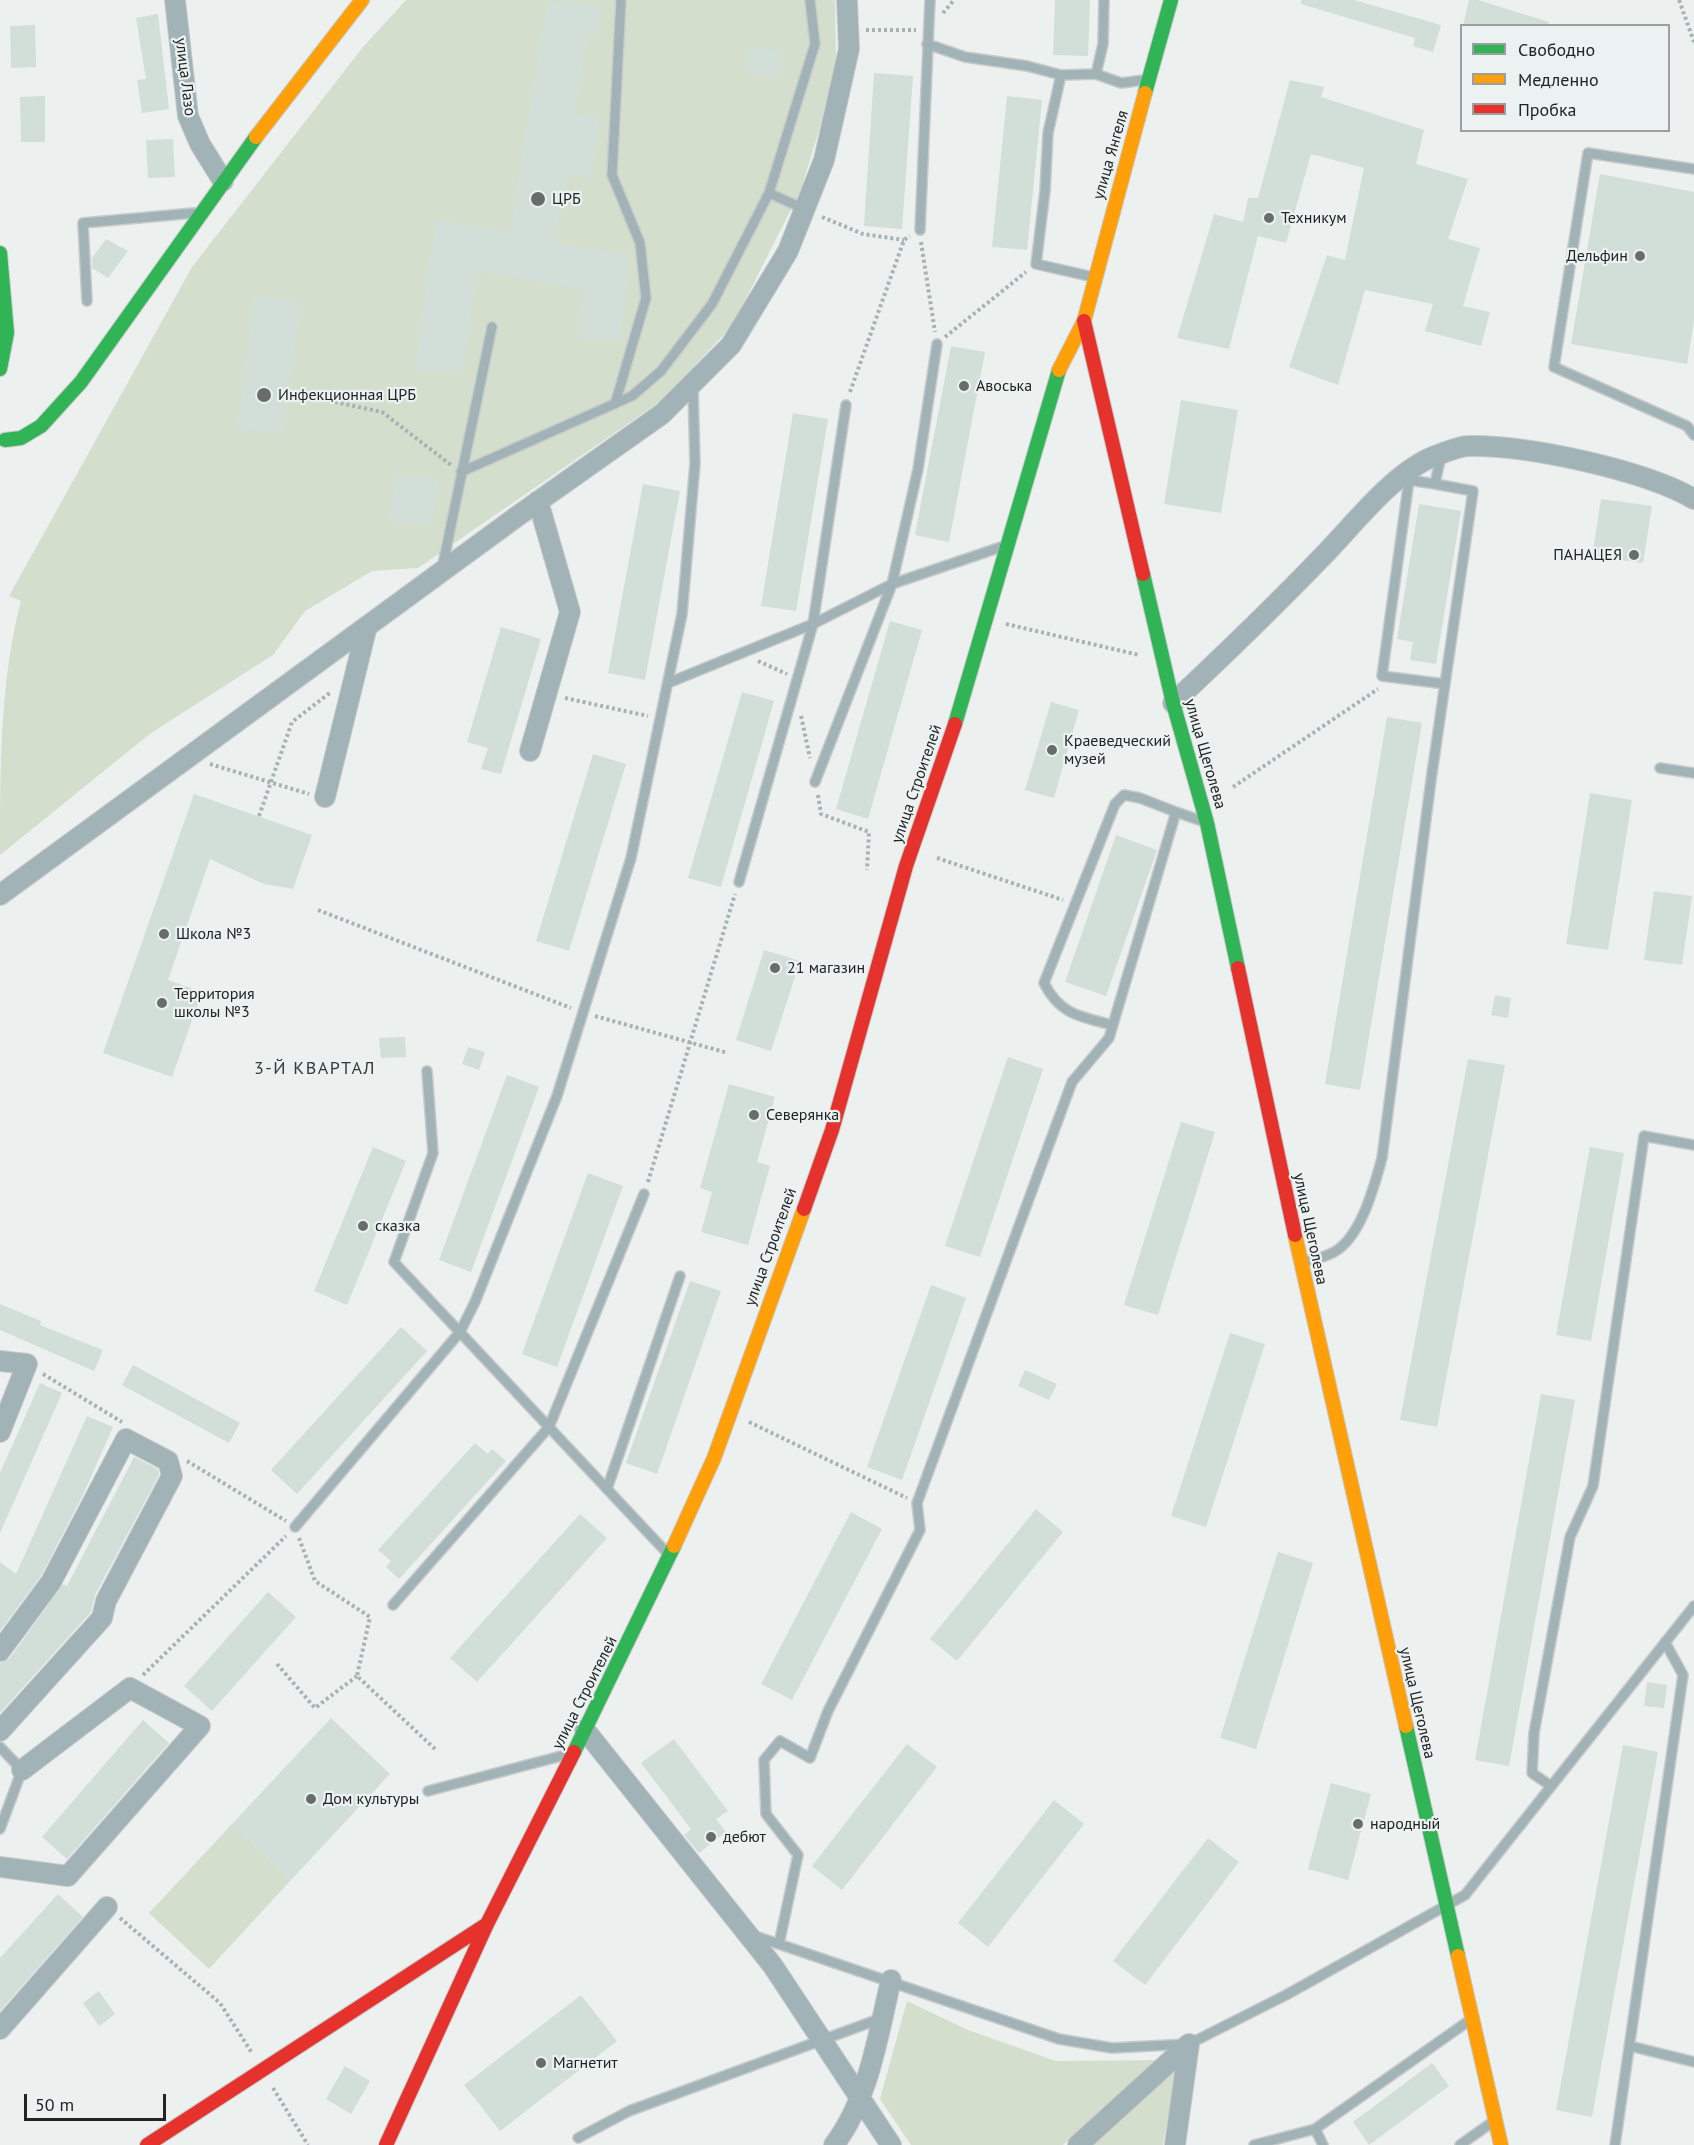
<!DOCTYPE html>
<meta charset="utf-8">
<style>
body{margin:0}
#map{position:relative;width:1694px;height:2145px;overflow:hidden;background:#ecf1f0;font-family:"PT Sans",sans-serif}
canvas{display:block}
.legend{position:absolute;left:1460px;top:24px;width:210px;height:108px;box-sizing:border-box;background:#ebf2f1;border:2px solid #9aa09f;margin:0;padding:8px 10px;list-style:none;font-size:18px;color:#212424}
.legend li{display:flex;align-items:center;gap:12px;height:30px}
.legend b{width:30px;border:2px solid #9aa09f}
.scale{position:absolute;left:24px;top:2094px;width:142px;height:27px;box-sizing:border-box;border:3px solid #212424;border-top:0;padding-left:8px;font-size:18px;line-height:21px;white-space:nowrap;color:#212424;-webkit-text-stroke:4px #ebf2f1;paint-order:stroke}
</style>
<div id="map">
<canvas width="1694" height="2145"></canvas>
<ul class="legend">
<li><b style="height:8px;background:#30b455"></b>Свободно</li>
<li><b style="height:8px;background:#ff9f0a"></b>Медленно</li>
<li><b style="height:8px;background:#e5322d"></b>Пробка</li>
</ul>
<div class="scale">50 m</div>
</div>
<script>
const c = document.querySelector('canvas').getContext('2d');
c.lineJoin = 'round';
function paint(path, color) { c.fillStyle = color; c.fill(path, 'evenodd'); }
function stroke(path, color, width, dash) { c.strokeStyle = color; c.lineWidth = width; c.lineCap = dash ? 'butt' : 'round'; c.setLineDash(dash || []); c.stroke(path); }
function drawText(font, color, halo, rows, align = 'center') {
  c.font = font + ' "PT Sans",sans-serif'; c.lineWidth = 4.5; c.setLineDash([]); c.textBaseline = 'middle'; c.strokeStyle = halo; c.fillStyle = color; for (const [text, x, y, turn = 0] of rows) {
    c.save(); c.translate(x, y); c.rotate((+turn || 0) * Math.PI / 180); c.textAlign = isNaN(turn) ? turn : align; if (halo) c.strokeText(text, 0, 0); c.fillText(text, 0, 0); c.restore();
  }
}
paint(new Path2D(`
 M406,0H835L836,60L818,134L800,192L732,326L661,401L418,568L372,571L305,611L273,655L151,733L0,855C0,773 0,678 21,601L9,596L192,267L363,47Z
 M232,1824L291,1880L209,1969L149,1913Z
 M907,2001L968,2030L1056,2061L1161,2060L1063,2145H911L880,2099Z
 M1177,2066L1163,2145H1089Z`), '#d4decd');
paint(new Path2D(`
 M1055,0H1090L1088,56L1053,55Z
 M1301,0H1354L1441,25L1433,52L1413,46L1415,38L1301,4Z
 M1469,0H1478L1549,22L1548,26H1463Z
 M547,1L600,6L599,36L588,33L575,113L599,118L591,178L566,174L554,244L630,253L620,341L578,338L584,290L477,271L462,371H414L436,219L510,233Z
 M158,14L169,109L142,113L137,80L146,79L136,18Z
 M35,25L36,67L11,68L10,26Z
 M750,46L783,51L779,78L746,73Z
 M874,73L913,76L902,229L864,226Z
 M1290,80L1324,87L1321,97L1424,130L1416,164L1468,179L1448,239L1480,248L1463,306L1490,312L1481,346L1425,331L1433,304L1365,290L1338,385L1289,367L1327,255L1345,260L1364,168L1311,154L1286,243L1258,236L1229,349L1177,338L1214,214L1243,222L1248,198H1258Z
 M45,96V142H21L20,97Z
 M1007,96L1042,100L1027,250L992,247Z
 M173,139L175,177L148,178L146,140Z
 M1600,174L1694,192V321L1687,364L1571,344Z
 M106,239L128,251L108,278L92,268V258Z
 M255,294L301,303L281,434L237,429Z
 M951,346L985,352L949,542L915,535Z
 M1181,400L1238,410L1221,513L1164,504Z
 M793,413L828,419L796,611L761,606Z
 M396,474L439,479L430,526L389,521Z
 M643,484L680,491L645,680L608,673Z
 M1601,499L1652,506L1643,563L1592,556Z
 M1419,504L1461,511L1436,664L1410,660L1413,642L1397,639Z
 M890,621L922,630L868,819L836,809Z
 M501,627L541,639L501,774L481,769L488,748L467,742Z
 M742,692L774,701L721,887L688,878Z
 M1051,702L1079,710L1054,798L1025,790Z
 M1387,717L1422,723L1360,1090L1325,1084Z
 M593,754L626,764L569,951L536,941Z
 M1590,793L1632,800L1608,950L1566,944Z
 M194,794L312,835L293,889L264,884L210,859L168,980L202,992L172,1077L103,1053Z
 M1116,835L1157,850L1106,996L1065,982Z
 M1654,891L1692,896L1682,965L1644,960Z
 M764,950L800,961L771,1051L736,1040Z
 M1495,995L1511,998L1508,1018L1491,1015Z
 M405,1037L406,1057L381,1058L379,1038Z
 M468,1047L485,1052L479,1070L462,1064Z
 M1008,1057L1043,1069L980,1257L945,1246Z
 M1468,1059L1505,1065L1437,1427L1400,1420Z
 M507,1075L539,1087L471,1272L439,1260Z
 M729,1084L775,1097L757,1162L770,1166L748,1245L701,1232L712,1192L700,1188Z
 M1181,1122L1215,1132L1158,1315L1124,1305Z
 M373,1147L406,1161L347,1305L314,1291Z
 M1590,1147L1624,1153L1591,1341L1556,1335Z
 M588,1173L623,1186L557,1367L522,1354Z
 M690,1281L721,1291L657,1474L626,1463Z
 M931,1285L966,1298L902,1480L867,1467Z
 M0,1304L41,1321L40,1325L103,1350L94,1371L0,1330Z
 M401,1327L427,1351L297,1494L271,1470Z
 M1230,1333L1265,1344L1206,1527L1171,1516Z
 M133,1365L240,1423L229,1443L122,1385Z
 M1025,1370L1057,1384L1049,1400L1018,1386Z
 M40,1383L62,1393L0,1533V1473Z
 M1541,1394L1575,1400L1509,1766L1475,1760Z
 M87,1416L113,1427L83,1495L41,1576L0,1631V1562L16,1574Z
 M475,1443L488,1454L492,1449L506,1461L399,1579L386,1567L391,1561L378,1550Z
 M134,1457L158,1469L159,1475L95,1595L91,1612L0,1713V1663L10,1658L63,1584L67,1586Z
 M1036,1509L1063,1532L957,1661L930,1639Z
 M851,1512L882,1529L792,1700L761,1684Z
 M580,1514L607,1538L477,1682L450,1658Z
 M1278,1552L1313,1563L1256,1749L1220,1738Z
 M268,1592L296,1617L212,1711L184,1686Z
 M1647,1682L1667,1685L1664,1708L1644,1706Z
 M331,1718L390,1774L291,1880L232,1824Z
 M143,1720L169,1743L67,1859L42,1837Z
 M674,1739L728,1811L716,1819L726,1832L699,1853L684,1835L691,1829L641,1763Z
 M907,1744L937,1767L842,1890L812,1866Z
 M1623,1745L1658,1752L1592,2117L1556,2110Z
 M1331,1783L1371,1794L1348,1880L1308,1869Z
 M1054,1800L1084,1824L988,1947L958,1923Z
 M1208,1838L1239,1862L1145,1985L1113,1961Z
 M58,1894L83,1917L0,2011V1958Z
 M99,1991L115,2014L99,2026L83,2003Z
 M581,1995L617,2041L500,2131L464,2085Z
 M1432,2063L1449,2086L1369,2145L1353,2122Z
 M345,2066L370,2081L351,2114L326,2099Z`), '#d2ded8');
const lane = new Path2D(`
 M927,44L965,57L1027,66L1061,75L1096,74L1121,83L1144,80
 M1096,74L1103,44L1104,0
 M1061,75L1048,133L1045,191L1036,264L1093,277
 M1694,169L1588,153L1554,367L1687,426L1694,435
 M804,209L769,193L815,44L810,0
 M920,230L930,0
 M87,301L83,223L194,213
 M615,404L646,298L640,243L612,175L621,0
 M461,472L632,396L661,371L712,304L769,193
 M1435,484L1409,480L1382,676L1445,684
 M442,569L492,327
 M668,683L813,624L892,584L1001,547
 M1660,768L1694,773
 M815,782L892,584L918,469L937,344
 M739,882L813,624L846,405
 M1113,1025C1081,1017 1060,1015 1044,983L1115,804L1124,795L1140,798L1176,812
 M427,1071L433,1153L394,1262L668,1554
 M1303,1262C1312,1260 1321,1258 1330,1254C1360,1242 1374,1187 1382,1158L1431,780L1473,491L1435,484L1441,455
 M607,1489L680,1276
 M295,1527L460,1332L475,1302L557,1096L631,858L682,614L695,464L693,387
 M393,1605L549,1427L644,1194
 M0,1747L22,1770L0,1829
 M1551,1786L1532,1773L1534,1733L1570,1537L1593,1486L1644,1136L1694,1145
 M428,1791L565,1755
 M755,1936L1059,2039L1112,2048L1189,2044L1286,1995L1465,1895L1694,1606
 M779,1944L798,1855L766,1814L764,1760L780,1741L810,1758L828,1711L920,1530L917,1503L1072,1082L1109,1038L1176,812L1202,821
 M1630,2046L1694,2062
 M1315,2129L1323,2145
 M578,2138L629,2111L882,2018
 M1254,2145L1315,2129L1470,2020
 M1460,2145L1494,2121
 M1615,2145L1683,1675L1665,1642`);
const street = new Path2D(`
 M175,0L188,116L200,144L223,181
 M1173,703C1223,656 1272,609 1320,559C1351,528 1390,476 1430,458C1441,454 1458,446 1469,446C1528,445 1644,470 1694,499
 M530,751L570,612L538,501
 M325,797L367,626
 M0,895L519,515L662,414L731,345L788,251L824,160L849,49L847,0
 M0,1361L27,1364L0,1432
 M0,1651L51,1582L126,1439L168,1461L172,1476L106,1601L102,1618L0,1731
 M585,1730L773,1966L891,2145
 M0,1867L68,1876L200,1726L130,1688L22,1770
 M0,2029L107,1907
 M834,2145C869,2099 878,2035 891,1980
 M1078,2145L1189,2044
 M1175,2145L1189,2044`);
const fast = new Path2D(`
 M1145,93L1171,0
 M0,253L7,333L0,369
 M5,440L21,438L41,426L81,382L256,137
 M1143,574L1173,703L1207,823L1238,968
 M955,724L1059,370
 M1406,1726L1458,1956
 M574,1752L674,1546`);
const slow = new Path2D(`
 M256,137L362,0
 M1059,370L1084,321L1145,93
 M1295,1235L1406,1726
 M674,1546L714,1458L804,1209
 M1458,1956L1501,2145`);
const jam = new Path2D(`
 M1084,321L1143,574
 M1238,968L1295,1235
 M804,1209L832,1130L906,866L955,724
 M147,2145L487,1924
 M386,2145L487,1924L574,1752`);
stroke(lane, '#c8cbca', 12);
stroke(street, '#c8cbca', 22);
stroke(fast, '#c8cbca', 16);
stroke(slow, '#c8cbca', 16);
stroke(jam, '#c8cbca', 16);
stroke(new Path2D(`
 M1679,0L1694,42
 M943,13L954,0
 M866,30H916
 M822,217L863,234L904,240
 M921,242L935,332
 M945,337L1026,272
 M301,392L303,395L382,412L451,465
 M850,392L904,240L910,236
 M1006,624L1139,655
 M758,661L787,674
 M565,698L648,716
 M801,716L810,758
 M210,764L309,794
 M1233,787L1378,689
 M818,795L821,814L869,832L867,870
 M259,816L292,722L331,692
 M937,858L1063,900
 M318,910L571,1008
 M595,1016L728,1053
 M648,1182L735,894
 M43,1374L122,1422
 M749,1422L907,1498
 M187,1461L286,1521
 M299,1538L315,1581L370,1617L357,1676L435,1749
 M277,1664L315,1708L357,1676
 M143,1675L286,1536
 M120,1918L220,2003L252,2053
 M273,2088L308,2145`), '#a7b2b4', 4, [3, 3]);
stroke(lane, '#a2b3b7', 9);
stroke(street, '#a2b3b7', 20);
stroke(fast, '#30b455', 14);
stroke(slow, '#ff9f0a', 14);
stroke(jam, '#e5322d', 14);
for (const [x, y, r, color] of [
 [538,199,8,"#686c6b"],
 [1269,218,6,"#686c6b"],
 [1640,256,6,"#686c6b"],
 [964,386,6,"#686c6b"],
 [264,395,8,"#686c6b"],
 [1634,555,6,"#686c6b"],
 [1052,750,6,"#686c6b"],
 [164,934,6,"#686c6b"],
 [775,968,6,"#686c6b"],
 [162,1003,6,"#686c6b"],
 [754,1115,6,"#686c6b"],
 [363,1226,6,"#686c6b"],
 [311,1799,6,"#686c6b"],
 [1358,1824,6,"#686c6b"],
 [711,1837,6,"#686c6b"],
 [541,2063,6,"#686c6b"]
]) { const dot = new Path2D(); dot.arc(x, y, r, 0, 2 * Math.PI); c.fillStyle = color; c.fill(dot); stroke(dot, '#ebf2f1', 2); }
drawText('16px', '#212424', '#ebf2f1', [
 ["улица Лазо",185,77,83],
 ["улица Янгеля",1111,155,-74],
 ["улица Щеголева",1205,754,74],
 ["улица Строителей",917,784,-71],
 ["улица Щеголева",1310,1229,78],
 ["улица Строителей",771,1247,-70],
 ["улица Строителей",585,1693,-63],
 ["улица Щеголева",1417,1703,77]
]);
drawText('16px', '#212424', '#ebf2f1', [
 ["ЦРБ",552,199],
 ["Техникум",1281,218],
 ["Дельфин",1628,256,"right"],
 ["Авоська",976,386],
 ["Инфекционная ЦРБ",278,395],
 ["ПАНАЦЕЯ",1622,555,"right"],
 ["Краеведческий",1064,741],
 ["музей",1064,759],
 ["Школа №3",176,934],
 ["21 магазин",787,968],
 ["Территория",174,994],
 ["школы №3",174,1012],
 ["Северянка",766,1115],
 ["сказка",375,1226],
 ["Дом культуры",323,1799],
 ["народный",1370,1824],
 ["дебют",723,1837],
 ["Магнетит",553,2063]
], 'left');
c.letterSpacing = '1.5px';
drawText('18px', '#343a39', '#ebf2f1', [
 ["3-Й КВАРТАЛ",315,1069]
]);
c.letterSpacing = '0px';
</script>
